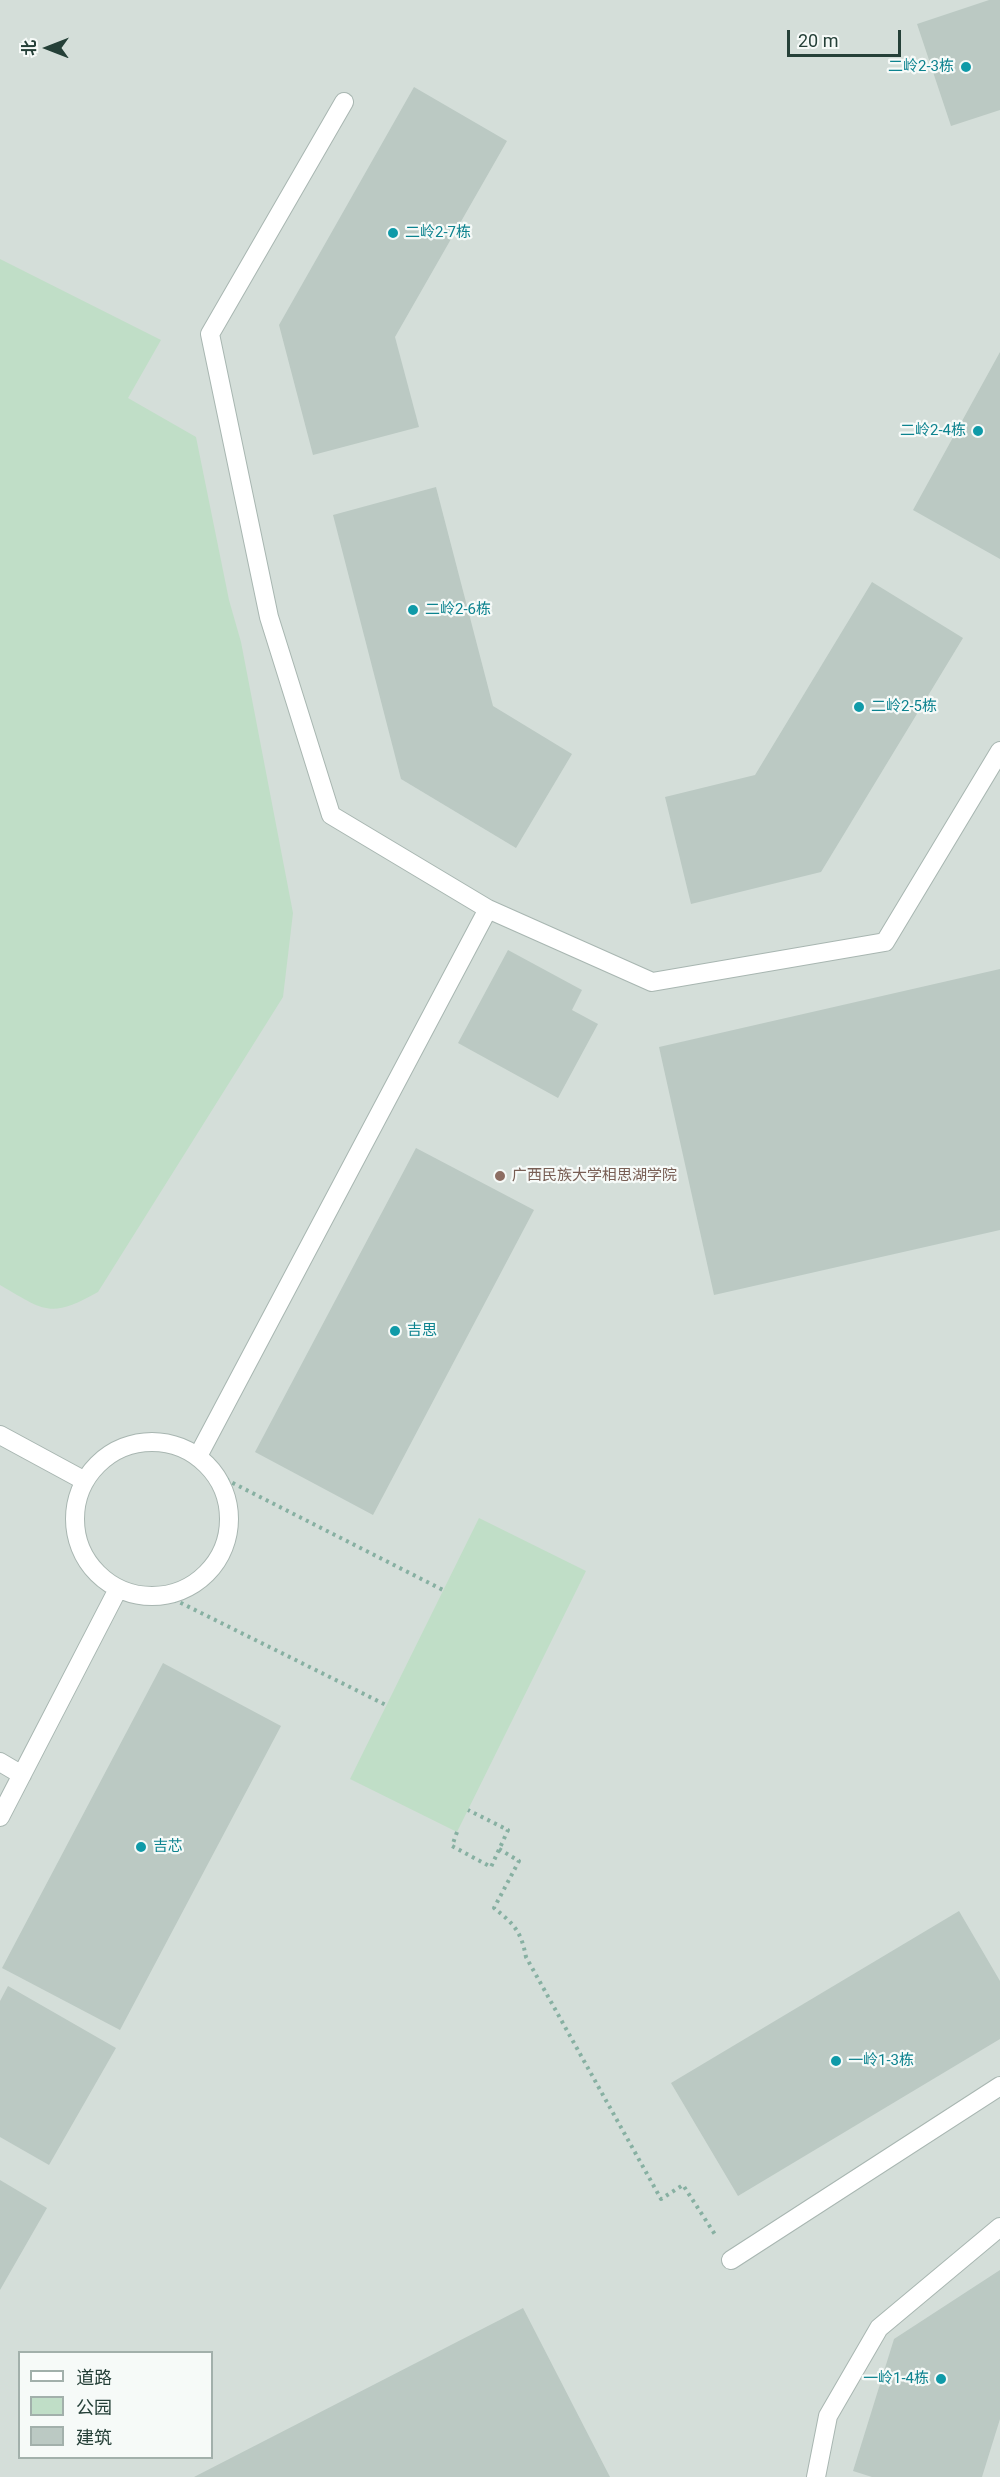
<!DOCTYPE html>
<meta charset="utf-8">
<style>
body{margin:0}
#map{position:relative;width:1000px;height:2477px;overflow:hidden;background:#e6eeea;font-family:Roboto,"Noto Sans SC",sans-serif}
canvas{display:block}
.legend{position:absolute;left:18px;top:2351px;width:195px;height:108px;box-sizing:border-box;background:#f6faf8;border:2px solid #a2b0ab;margin:0;padding:8px 10px;list-style:none;font-size:18px;color:#254038}
.legend li{display:flex;align-items:center;gap:12px;height:30px}
.legend b{width:30px;border:2px solid #a2b0ab}
.north{position:absolute;left:18px;top:18px;width:60px;height:60px;-webkit-text-stroke:4px #f6faf8;paint-order:stroke;rotate:270deg;font-size:16px;font-weight:700;line-height:24px;text-align:center;color:#254038}
.north::after{content:'';display:block;margin:auto;width:21px;height:27px;background:#254038;clip-path:polygon(50% 0,100% 100%,50% 72%,0 100%)}
.scale{position:absolute;left:787px;top:30px;width:114px;height:27px;box-sizing:border-box;border:3px solid #254038;border-top:0;padding-left:8px;font-size:18px;line-height:21px;white-space:nowrap;color:#254038;-webkit-text-stroke:4px #f6faf8;paint-order:stroke}
</style>
<div id="map">
<canvas width="1000" height="2477"></canvas>
<ul class="legend">
<li><b style="height:8px;background:#fff"></b>道路</li>
<li><b style="height:16px;background:#c0dec7"></b>公园</li>
<li><b style="height:16px;background:#bbc9c3"></b>建筑</li>
</ul>
<div class="north">北</div>
<div class="scale">20 m</div>
</div>
<script>
const c = document.querySelector('canvas').getContext('2d');
c.lineJoin = 'round';
function paint(path, color) { c.fillStyle = color; c.fill(path, 'evenodd'); }
function stroke(path, color, width, dash) { c.strokeStyle = color; c.lineWidth = width; c.lineCap = dash ? 'butt' : 'round'; c.setLineDash(dash || []); c.stroke(path); }
function drawText(font, color, halo, rows, align = 'center') {
  c.font = font + ' Roboto,"Noto Sans SC",sans-serif'; c.lineWidth = 4.5; c.setLineDash([]); c.textBaseline = 'middle'; c.strokeStyle = halo; c.fillStyle = color; for (const [text, x, y, turn = 0] of rows) {
    c.save(); c.translate(x, y); c.rotate((+turn || 0) * Math.PI / 180); c.textAlign = isNaN(turn) ? turn : align; if (halo) c.strokeText(text, 0, 0); c.fillText(text, 0, 0); c.restore();
  }
}
paint(new Path2D(`
 M0,0H1000V2477H0ZM20,2352H212V2458H20Z`), '#d4ded9');
paint(new Path2D(`
 M0,259L161,340L128,398L196,437L229,600L241,642L293,913L283,997L98,1292C50,1319 45,1311 0,1285Z
 M479,1518L586,1571L457,1832L350,1779Z`), '#c0dec7');
paint(new Path2D(`
 M989,0H1000V110L951,126L917,24Z
 M414,87L507,141L395,337L419,427L313,455L279,325Z
 M1000,352V559L913,510Z
 M436,487L493,706L572,754L516,848L401,779L333,515Z
 M872,582L963,638L821,872L691,904L665,797L755,775Z
 M508,950L582,990L572,1010L598,1024L558,1098L458,1043Z
 M1000,969V1230L714,1295L659,1047Z
 M416,1148L534,1210L373,1515L255,1452Z
 M163,1663L281,1726L120,2030L2,1968Z
 M959,1911L1000,1981V2039L738,2196L671,2083Z
 M8,1986L116,2048L49,2165L0,2137V2001Z
 M0,2180L47,2208L0,2290Z
 M1000,2270V2419L982,2477H872L853,2471L894,2339Z
 M523,2308L610,2477H194Z`), '#bbc9c3');
const minor = new Path2D(`
 M488,909L652,982L885,942L1000,751
 M0,1435L85,1481
 M75 1519a77 77 0 1 1 154 0a77 77 0 1 1-154 0Z
 M198,1456L488,909L331,815L269,617L210,334L344,102
 M0,1762L22,1775
 M0,1817L118,1589
 M731,2260L1000,2086
 M816,2477L828,2416L879,2328L1000,2227`);
stroke(minor, '#a8b6b1', 20);
stroke(new Path2D(`
 M219,1476L443,1590
 M167,1596L386,1705
 M457,1832L452,1846L491,1867L508,1830L468,1810
 M499,1849L519,1861L494,1908C514,1924 521,1931 526,1957L661,2199L683,2185L716,2236`), '#87b0a2', 4, [3, 4.5]);
stroke(minor, '#fff', 18);
for (const [x, y, r, color] of [
 [966,67,6,"#0f9aa8"],
 [393,233,6,"#0f9aa8"],
 [978,431,6,"#0f9aa8"],
 [413,610,6,"#0f9aa8"],
 [859,707,6,"#0f9aa8"],
 [500,1176,6,"#8d6e63"],
 [395,1331,6,"#0f9aa8"],
 [141,1847,6,"#0f9aa8"],
 [836,2061,6,"#0f9aa8"],
 [941,2379,6,"#0f9aa8"]
]) { const dot = new Path2D(); dot.arc(x, y, r, 0, 2 * Math.PI); c.fillStyle = color; c.fill(dot); stroke(dot, '#f6faf8', 2); }
drawText('15px', '#0d838f', '#f6faf8', [
 ["二岭2-3栋",954,67,"right"],
 ["二岭2-7栋",405,233],
 ["二岭2-4栋",966,431,"right"],
 ["二岭2-6栋",425,610],
 ["二岭2-5栋",871,707],
 ["吉思",407,1331],
 ["吉芯",153,1847],
 ["一岭1-3栋",848,2061],
 ["一岭1-4栋",929,2379,"right"]
], 'left');
drawText('15px', '#785e54', '#f6faf8', [
 ["广西民族大学相思湖学院",512,1176]
], 'left');
</script>
